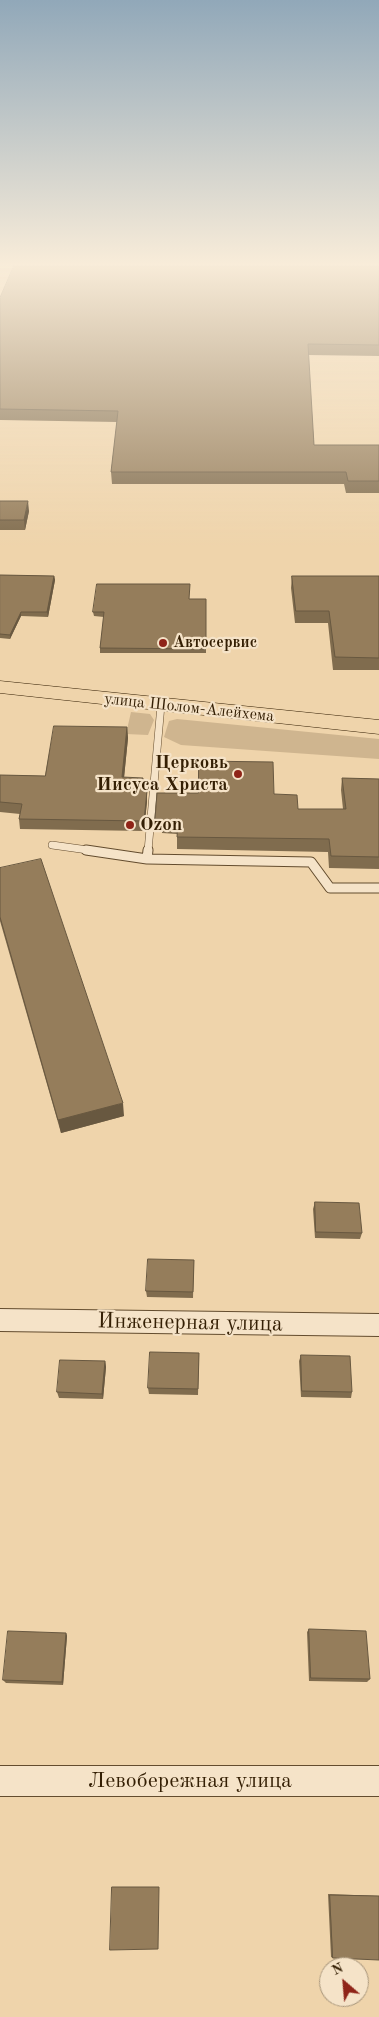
<!DOCTYPE html>
<meta charset="utf-8">
<style>
body{margin:0}
#map{position:relative;width:379px;height:2017px;overflow:hidden;background:#efd4ab;font-family:"Old Standard TT",serif}
canvas{display:block}
.north{position:absolute;left:319px;top:1957px;width:50px;height:50px;box-sizing:border-box;background:#f5e3c8;border:1px solid #a8957a;border-radius:50%;rotate:333deg;font-size:14px;font-weight:700;line-height:20px;text-align:center;color:#341f04}
.north::after{content:'';display:block;margin:auto;width:18px;height:22px;background:#8f2418;clip-path:polygon(50% 0,100% 100%,50% 72%,0 100%)}
</style>
<div id="map">
<canvas width="379" height="2017"></canvas>
<div class="north">N</div>
</div>
<script>
const c = document.querySelector('canvas').getContext('2d');
c.lineJoin = 'round';
function paint(path, color) { c.fillStyle = color; c.fill(path, 'evenodd'); }
function stroke(path, color, width, dash) { c.strokeStyle = color; c.lineWidth = width; c.lineCap = dash ? 'butt' : 'round'; c.setLineDash(dash || []); c.stroke(path); }
function drawText(font, color, halo, rows, align = 'center') {
  c.font = font + ' "Old Standard TT",serif'; c.lineWidth = 4.5; c.setLineDash([]); c.textBaseline = 'middle'; c.strokeStyle = halo; c.fillStyle = color; for (const [text, x, y, turn = 0] of rows) {
    c.save(); c.translate(x, y); c.rotate((+turn || 0) * Math.PI / 180); c.textAlign = isNaN(turn) ? turn : align; if (halo) c.strokeText(text, 0, 0); c.fillText(text, 0, 0); c.restore();
  }
}
paint(new Path2D(`
 M131,712L150,714L154,720L148,735L126,734Z
 M177,719L379,739V759L181,745L164,737L169,721Z`), '#cfb58f');
const laneFar1 = new Path2D(`
 M52,845L95,851
 M148,851L161,705`);
const lane = new Path2D(`
 M86,850L147,859
 M148,850L147,859L311,862L330,888H379`);
const street = new Path2D(`
 M0,1309L379,1314V1336L0,1331Z
 M0,1766H379V1796H0Z`);
const primary = new Path2D(`
 M0,681L379,720V734L0,693Z`);
stroke(laneFar1, '#634c2e', 8);
stroke(lane, '#634c2e', 11);
stroke(street, '#634c2e', 2);
stroke(primary, '#341f04', 1);
stroke(laneFar1, '#f5e3c8', 7);
stroke(lane, '#f5e3c8', 9);
paint(street, '#f5e3c8');
paint(primary, '#efd4ab');
paint(new Path2D(`
 M379,266V356L308,355L314,445H379V493H346L344,484H112L111,472L117,422L0,420V298Z
 M0,501L29,511L25,530H0Z
 M0,575L54,576L55,580L48,617L21,616L10,639L0,638Z
 M292,576H379V670H333L328,623H295L291,588Z
 M189,599H206V653H100V648L104,617L94,616L93,612Z
 M127,727L128,738L124,777L143,788V791H147V801L144,831L20,829L19,819L20,814L0,812V775L45,776Z
 M342,778L379,779V869L329,868L328,852L177,849V834L162,833V831H155V819L274,794L298,809H343L341,790Z
 M0,868L124,1116L61,1133L0,921Z
 M315,1202L362,1233L360,1239L315,1238L313,1209Z
 M194,1260L193,1298L147,1297L146,1291Z
 M199,1353L198,1395L149,1394L148,1388Z
 M301,1355L352,1392L351,1398L301,1397L299,1361Z
 M105,1361L106,1367L103,1399L59,1398L57,1392Z
 M309,1629L370,1679L367,1682L309,1681L307,1632Z
 M66,1633L67,1636L63,1685L6,1683L3,1680Z
 M328,1894L379,1896L333,1958L331,1957Z`), '#806c4e');
paint(new Path2D(`
 M28,501L29,511L25,530L24,520Z
 M54,576L55,580L48,617L47,612Z
 M21,612V616L10,639V635Z
 M127,727L128,738L123,788L122,777Z
 M147,791V801L144,831V821Z
 M123,1103L124,1116L61,1133L58,1120Z
 M105,1361L106,1367L103,1399L102,1394Z
 M66,1633L67,1636L63,1685L62,1682Z`), '#685840');
const building = new Path2D(`
 M14,266H379V345L308,344L314,445H379V481H348L346,472H111L118,411L0,409V298Z
 M0,501H28L24,520H0Z
 M0,575L54,576L47,612H21L10,635L0,634Z
 M292,576H379V658L335,657L329,611H296Z
 M97,584H190L189,599H206V649L100,648L104,612H93Z
 M54,726L127,727L122,777L143,778L142,791H147L144,821L19,819L22,804L0,802V775L45,776Z
 M199,761L273,762L274,794L297,795L298,809H346L342,778L379,779V857L331,856L329,839L177,837L178,821H161L162,819H155L157,793H198Z
 M41,859L123,1103L58,1120L0,917V868Z
 M315,1202L359,1203L362,1233L316,1232Z
 M148,1259L194,1260L193,1292L146,1291Z
 M150,1352L199,1353L198,1389L148,1388Z
 M301,1355L350,1356L352,1392L302,1391Z
 M60,1360L105,1361L102,1394L57,1392Z
 M309,1629L366,1631L370,1679L311,1678Z
 M8,1631L66,1633L62,1682L3,1680Z
 M112,1887H159L158,1949L110,1950Z
 M330,1895L379,1896V1960L333,1958Z`);
paint(building, '#957d5b');
stroke(building, '#685840', 1);
const sky = c.createLinearGradient(0, 0, 0, 549);
sky.addColorStop(0, '#91a8b9');
sky.addColorStop(0.48, '#f8ecd9');
sky.addColorStop(1, '#f8ecd900');
c.fillStyle = sky;
c.fillRect(0, 0, 379, 549);
for (const [x, y, r, color] of [
 [163,643,5,"#8f2418"],
 [238,774,5,"#8f2418"],
 [130,825,5,"#8f2418"]
]) { const dot = new Path2D(); dot.arc(x, y, r, 0, 2 * Math.PI); c.fillStyle = color; c.fill(dot); stroke(dot, '#f5e3c8', 2); }
drawText('bold 16px', '#341f04', '#f5e3c8', [
 ["Автосервис",173,643]
], 'left');
drawText('16px', '#341f04', '#f5e3c8', [
 ["улица Шолом-Алейхема",189,708,6]
]);
drawText('bold 19px', '#341f04', '#f5e3c8', [
 ["Церковь",228,763],
 ["Иисуса Христа",228,785],
 ["Ozon",140,825,"left"]
], 'right');
drawText('22px', '#341f04', '#f5e3c8', [
 ["Инженерная улица",190,1323,1],
 ["Левобережная улица",190,1781]
]);
</script>
